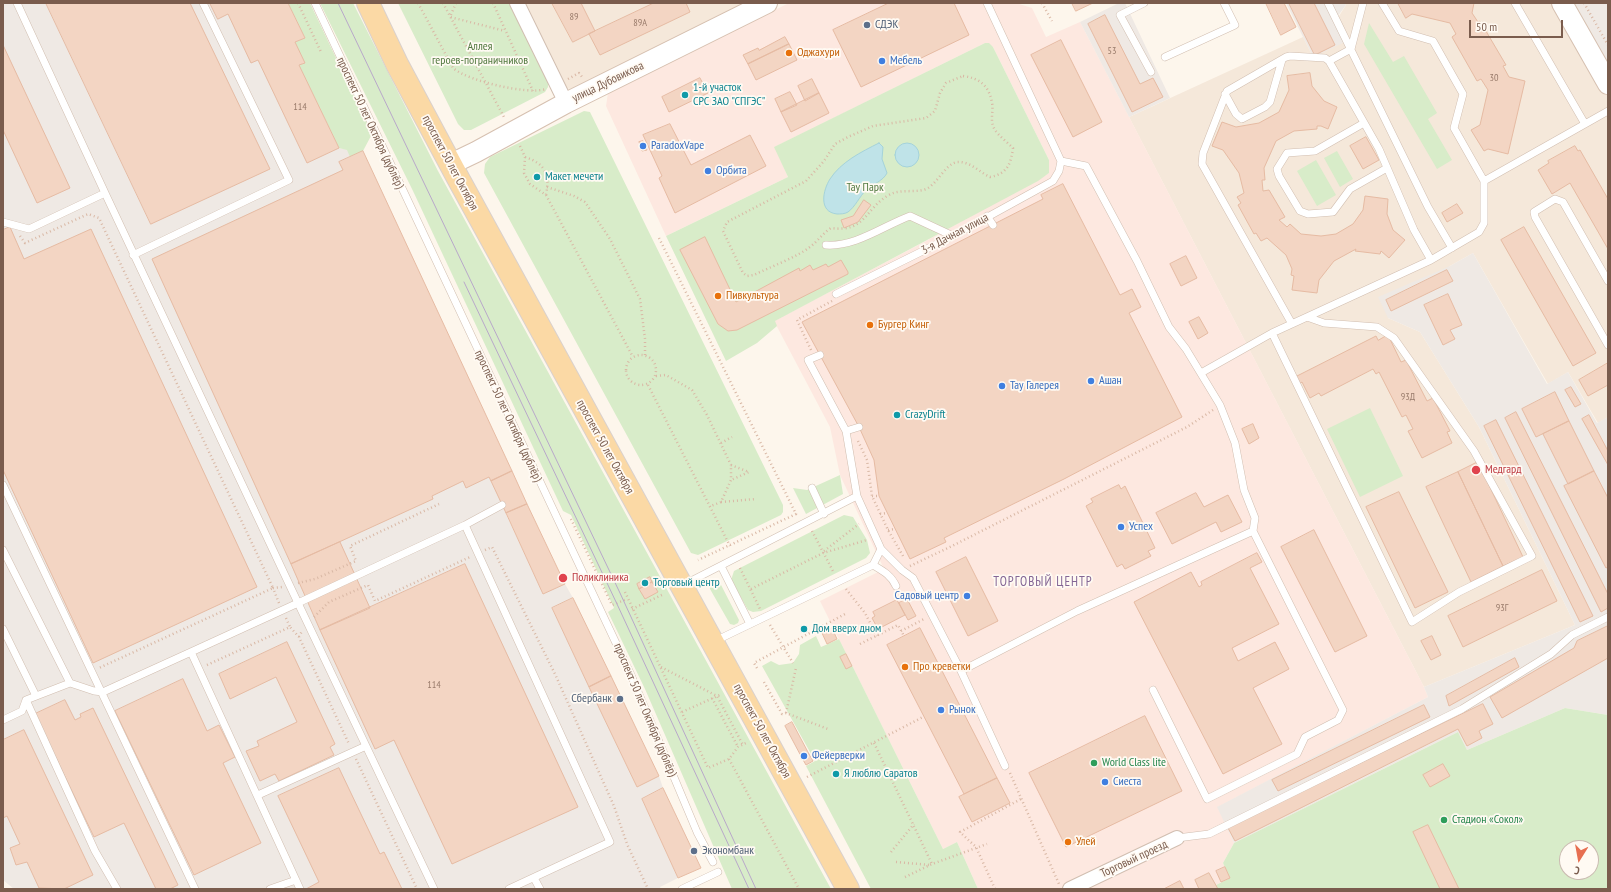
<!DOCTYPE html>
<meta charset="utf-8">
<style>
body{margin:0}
#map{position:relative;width:1611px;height:892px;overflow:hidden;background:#fdf6ec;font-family:"PT Sans Narrow",sans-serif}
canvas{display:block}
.frame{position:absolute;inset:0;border:4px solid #7a5c4d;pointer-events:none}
.north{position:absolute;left:1559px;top:840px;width:40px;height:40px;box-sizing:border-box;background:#fffaf3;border:1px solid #cabbb1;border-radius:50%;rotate:191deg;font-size:11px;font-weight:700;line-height:16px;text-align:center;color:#7a5c4d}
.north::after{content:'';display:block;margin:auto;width:14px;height:18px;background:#e76f51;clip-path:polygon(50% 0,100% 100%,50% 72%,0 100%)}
.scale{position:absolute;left:1469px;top:20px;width:94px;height:18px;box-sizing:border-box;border:2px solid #7a5c4d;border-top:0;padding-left:5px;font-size:12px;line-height:14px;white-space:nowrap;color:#7a5c4d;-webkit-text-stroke:3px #fffaf3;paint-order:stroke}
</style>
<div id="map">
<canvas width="1611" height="892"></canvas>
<div class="frame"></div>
<div class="north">С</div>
<div class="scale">50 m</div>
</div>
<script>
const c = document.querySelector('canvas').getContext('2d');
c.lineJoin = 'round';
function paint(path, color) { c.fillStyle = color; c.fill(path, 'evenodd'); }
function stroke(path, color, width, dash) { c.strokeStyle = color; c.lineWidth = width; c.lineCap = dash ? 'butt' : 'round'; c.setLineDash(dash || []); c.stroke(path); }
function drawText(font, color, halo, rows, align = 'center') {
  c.font = font + ' "PT Sans Narrow",sans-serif'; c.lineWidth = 3.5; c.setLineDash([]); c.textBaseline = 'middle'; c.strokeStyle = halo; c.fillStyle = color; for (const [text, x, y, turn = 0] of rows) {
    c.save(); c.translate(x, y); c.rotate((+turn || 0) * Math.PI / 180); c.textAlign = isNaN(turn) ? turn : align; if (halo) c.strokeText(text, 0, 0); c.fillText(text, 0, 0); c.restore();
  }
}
paint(new Path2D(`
 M523,3H756L587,86L569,89L563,85Z
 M1345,3H1556L1608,94V417L1598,423L1568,372L1548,384L1473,253L1450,266L1388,318L1420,332L1479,427L1575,625L1424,687L1129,117L1303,37L1313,57L1346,5Z`), '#f5e8da');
paint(new Path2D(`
 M789,3H1016L1032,8L1046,37L1080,22L1424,687L1428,697L1218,807L1234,843L1223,863L1231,878L1216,885L1218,889H978L957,842L943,849L820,601L884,569L840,475L830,427L774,321L924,242L1049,173V160L993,47L985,43L775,147L788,177L666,236L606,106L608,93Z`), '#fde8e0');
paint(new Path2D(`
 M3,3H288L305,38V63L300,65L339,148L363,151L527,504L506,514L543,593L565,584L573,598L552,608L637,787L659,776L663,788L642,799L678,878L660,887L661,889H14L3,880Z
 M1119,3H1125L1170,98L1129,117L1080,22Z
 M1286,3H1345L1346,5L1335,20L1345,42L1313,57Z
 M1570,3H1608V70Z
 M1473,253L1547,384L1568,372L1597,423L1608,417V715L1565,708L1467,750L1458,732L1234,843L1217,807L1428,697L1424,687L1575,625L1479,427L1420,332L1388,318L1378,297L1450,266Z`), '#efe9e4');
paint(new Path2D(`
 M288,3H310L372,134L363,151L350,157L347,150L339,148L299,65L304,63L295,42L305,38Z
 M320,3H353L438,171L831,889H732L645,689L608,612L614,608L571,515L563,511L413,191Z
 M398,3H510L548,79V87L545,92L471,130H464L458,124Z
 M1369,23L1393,62L1404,56L1437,113L1428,119L1452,160L1437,169L1364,44Z
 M985,43H989L993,47L1049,160V173L1038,181L775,321L777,326L757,343L726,361L666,236L788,177L774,147Z
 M584,111L590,112L783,505V512L781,515L698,555L691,553L484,173L485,164L490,157Z
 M1337,151L1353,179L1340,187L1324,158Z
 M1316,160L1336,195L1317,206L1297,171Z
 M1370,408L1403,476L1360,497L1327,429Z
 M840,475L843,494L806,514L793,488L807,490Z
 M844,515L853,517L867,540L870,553L866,558L761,611L753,612L748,610L731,580L734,571Z
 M715,580L719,581L739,620L738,623L734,625L730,624L710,589V583Z
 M816,636L821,647L839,639L943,849L957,842L978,889H871L806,766L815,761L762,666L771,661L779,665L793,663L799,654L800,645Z
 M1565,708L1608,715V889H1199L1195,880L1209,873L1216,885L1230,878L1223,863L1234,843L1458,732L1467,750ZM1567,848H1591V872H1567Z`), '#d8ecc9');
const water = new Path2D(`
 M895 155a12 12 0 1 1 24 0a12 12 0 1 1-24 0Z
 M879,143L883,147L882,159L887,173C883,181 873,184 866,190C860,196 855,207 848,212C845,214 840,214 837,214C818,212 823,190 830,179C841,162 861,152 879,143Z`);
paint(water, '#bfe3e8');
stroke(water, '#a5d3da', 1);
const building = new Path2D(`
 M46,3H190L270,169L151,224Z
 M210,3H288L305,38L295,42L305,63L299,65L339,148L307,163L258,60L251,63L228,14L218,19Z
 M552,3H581L595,31L573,42Z
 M654,3H686L690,12L600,55L589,34Z
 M889,3H954L969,35L861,87L833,30Z
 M1072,3H1093L1076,11Z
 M1266,3H1284L1296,27L1281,35Z
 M1289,3H1314L1335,45L1315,55Z
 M1398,3H1474L1472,13L1478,22L1480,21L1506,65L1503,66L1509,77L1525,81L1508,154L1488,149L1484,151L1471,130L1480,125L1488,90L1481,79L1477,81L1452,37L1456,34L1450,23L1412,14L1406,18Z
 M1105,15L1140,84L1153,78L1163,97L1132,112L1088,24Z
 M785,37L789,44L748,64L743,55L758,48L759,50Z
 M1061,40L1102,122L1073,137L1031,55Z
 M789,44L797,60L756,80L748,64Z
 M3,45L70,188L37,203L3,130Z
 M1310,73L1312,86L1324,101L1337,107L1328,129L1321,126H1317V129L1294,131L1276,141L1264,168L1265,180H1262L1263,191L1269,190L1285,217L1279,220L1287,227L1290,224L1301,234L1321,236L1336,234L1353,224L1363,210L1365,196L1388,199L1387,214L1393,230L1405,240L1389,258L1381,251L1380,254L1355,251L1356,249L1334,261L1319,280L1317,293L1292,290L1294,276L1291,275L1292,269L1286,255L1267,238L1261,241L1256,233L1254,234L1238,205L1241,203L1237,197L1244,193L1239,173L1223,150L1212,146L1222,122L1236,127L1259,123L1279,112L1289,90L1287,76Z
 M700,78L708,93L669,112L662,97Z
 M812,79L819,93L805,101L798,86Z
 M790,92L797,105L781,112L775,99Z
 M819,93L829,113L791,132L781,112Z
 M670,124L691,165L750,135L766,166L675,213L659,178L662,176L643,135Z
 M1366,137L1379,160L1363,169L1350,146Z
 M643,141L647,150L642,151L639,142Z
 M1575,146L1578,151L1580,150L1608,199V249L1570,183L1552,194L1538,170L1549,163L1548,161Z
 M363,151L512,471L491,481L489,477L466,488L463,481L432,496L433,499L291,564L152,259L343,170L339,162Z
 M1063,184L1120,295L1132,289L1141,307L1129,313L1182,417L1064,479L944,538L946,542L910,559L879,496L874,460L859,427L802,322L1043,199L1041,195Z
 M864,200L871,205L858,222L844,228L841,220L853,216Z
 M1457,204L1463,213L1447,222L1442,213Z
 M10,227L24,259L91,229L257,587L93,663L3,470V230Z
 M1524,227L1596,353L1573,366L1501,240Z
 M705,237L736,302L799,268L800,271L810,265L813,270L826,264L828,267L841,260L848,272V274L737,330L728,331L718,324L680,250Z
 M1186,256L1197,278L1181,286L1170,264Z
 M1447,270L1453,281L1391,311L1386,300Z
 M1448,294L1462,325L1450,330L1455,339L1443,345L1424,305Z
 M1199,317L1208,333L1198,339L1189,322Z
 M1388,335L1401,362L1406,360L1427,401L1433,398L1450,431L1447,432L1452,443L1422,458L1408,431L1413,429L1406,415L1402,417L1379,372L1376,374L1373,369L1321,396L1319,393L1310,398L1302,382L1299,384L1295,377L1376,336L1378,340Z
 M1608,363V385L1588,396L1579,380Z
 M1571,387L1581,404L1575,407L1565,390Z
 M1555,392L1569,421L1536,437L1522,409Z
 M1516,412L1608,594V608L1601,612L1505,418Z
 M1589,415L1608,451V465L1582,419Z
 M1496,420L1593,616L1580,622L1484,426Z
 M1569,421L1594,471L1568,484L1543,434Z
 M1253,424L1259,438L1249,444L1242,429Z
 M1478,462L1523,557L1503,566L1458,472Z
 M512,471L527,504L506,513L491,481Z
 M1594,471L1608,498V567L1606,568L1564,486Z
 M1458,472L1503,566L1471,582L1426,487Z
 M1119,485L1121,489L1125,486L1155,548L1148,551L1151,556L1125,569L1122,564L1117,567L1086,506L1093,502L1091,499Z
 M1399,492L1448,592L1415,608L1366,507Z
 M1196,493L1204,507L1228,495L1242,522L1221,532L1216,522L1172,544L1156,513Z
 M527,504L565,584L543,594L506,513Z
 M1314,530L1367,636L1335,652L1281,547Z
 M340,542L370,608L320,630L291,564Z
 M1257,553L1262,562L1250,568L1279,624L1232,648L1238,661L1275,642L1289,669L1253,688L1282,744L1223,774L1134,602L1191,572L1199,587L1202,585L1201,582Z
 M966,557L998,621L968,636L936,572Z
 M465,564L578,807L452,864L394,740L375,749L320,630Z
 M1542,570L1557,601L1463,647L1448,616Z
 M650,577L652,582L639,589L637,584Z
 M652,582L658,592L645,599L639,589Z
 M573,598L611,676L589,687L552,608Z
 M907,599L916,616L908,620L899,603Z
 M897,600L905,615L878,629L872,618L875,616L873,612Z
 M1608,626V658L1502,718L1490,697L1574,648L1577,641Z
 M832,628L837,639L827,644L822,633Z
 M920,628L997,778L964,794L887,645Z
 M1432,636L1441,655L1431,660L1421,641Z
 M287,642L335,744L330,747L334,755L279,781L275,774L260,781L246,751L259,746L257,741L297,722L276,677L230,699L219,674Z
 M846,654L852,666L846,669L840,657Z
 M1515,658L1519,667L1449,706L1446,696Z
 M611,676L659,776L637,787L589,687Z
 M183,679L207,731L219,725L235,757L223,763L261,843L194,875L115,711Z
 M65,700L75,720L81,717L80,714L93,708L178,885L170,889H156L124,823L94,837L35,714Z
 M1483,704L1493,724L1479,731L1482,738L1467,746L1458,729L1235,841L1228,828Z
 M1424,705L1430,717L1278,791L1272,780Z
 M1145,716L1182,791L1066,847L1029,773Z
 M792,722L809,754L802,758L785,726Z
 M24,730L93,875L64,889L39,888L27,862L16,865L10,848L20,844L7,816L3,818V740Z
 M809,754L813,761L806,765L802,758Z
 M1443,764L1450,776L1430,787L1423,775Z
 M339,768L380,854L384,852L402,889H306L319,882L278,796Z
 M997,778L1010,803L972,822L959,797Z
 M663,788L701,868L678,878L642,799Z
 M1428,825L1459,889H1440L1413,832Z
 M1225,867L1230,878L1221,882L1216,871Z
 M1209,873L1218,889H1199L1195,880Z
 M1180,881L1184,889H1164Z`);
paint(building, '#f3d5c3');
stroke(building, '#e6bba3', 1);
const lane = new Path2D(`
 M17,3L105,193
 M315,3L631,675L697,832L713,862
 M987,3L1061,161
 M1144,3L1120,15L1151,72
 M1328,3L1428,207L1452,248
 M1382,3L1399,31L1433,41L1463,94L1454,128L1484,181
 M1515,3L1585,124
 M1165,57L1235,25L1224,3
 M1329,61L1351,49L1363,3
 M1225,94L1236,114L1242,119L1265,107L1270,102L1282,60
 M1364,123L1315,151L1287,153L1277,169L1279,176L1300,211L1308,214L1333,212L1350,189L1387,168
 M987,216L993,225
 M3,222L29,229L105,193L298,603L465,525L610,842L509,889
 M826,245C856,247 883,226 910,216L953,236
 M133,255L289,180L203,3
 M1608,281L1563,202L1555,199L1534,212L1535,217L1608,345
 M836,294L953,236L1053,181L1059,171L1061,161
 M1307,317L1431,260L1479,232L1484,223V181L1608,111
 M1292,324L1202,164L1203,153L1227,91L1286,57L1290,56L1325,58L1329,61L1379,149L1414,230L1431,260
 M820,355L808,360L846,431L857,496L881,549L902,570L913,578L961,671
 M1201,373L1272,333L1307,317L1324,323L1377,327L1394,338L1474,451L1532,556L1459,592L1412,622L1272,333
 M846,431L859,427
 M3,485L195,889
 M812,488L824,514
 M465,525L502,505
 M3,550L70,683
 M873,565C883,571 891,575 896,586
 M721,566L750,624
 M683,585L857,496
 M3,629L36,696
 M715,641L873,565L881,549
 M191,652L298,603L366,746
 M1153,690L1207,799L1297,754L1305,737L1338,720L1343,710L1253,531
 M26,700L95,851L117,889
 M3,720L22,711L26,700L70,683L94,691L103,692L191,652L300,889
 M1005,766L961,671L1077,611L1253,531L1255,518L1244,490L1235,443L1220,405L1186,349L1169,327L1137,261L1086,166L1061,161
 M258,795L366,746L434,889
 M1177,838L1209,834L1462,709L1551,654L1572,635L1608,617
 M534,878L540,889
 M270,889L296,880
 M682,889L718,872`);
const street = new Path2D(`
 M517,3L566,103
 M1070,889L1177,838`);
const secondary = new Path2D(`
 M1562,3L1608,84
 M451,164L476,152L566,103L767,3`);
const primary = new Path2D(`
 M368,3L397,64L459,180L848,889`);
stroke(lane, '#d1beb0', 8);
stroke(street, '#d1beb0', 16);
stroke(secondary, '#d6c0b0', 22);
stroke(primary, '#dad1cd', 24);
stroke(new Path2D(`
 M298,3L321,52
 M418,3L453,68C468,81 527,95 546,89
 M443,3L505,119
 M456,3L450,17L505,31
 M493,3L533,91
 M1042,3L1052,21
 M1584,3L1608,45
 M963,76C979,78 989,85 992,103C994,112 989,120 995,130C999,136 1007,142 1013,148C1011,164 1007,174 990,177C979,172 970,161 957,162C946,164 938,182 928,188C918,194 900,188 889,195C865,208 866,233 831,228C822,234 818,241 810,247C797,257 770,267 754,275L747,276L743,273L723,231L727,222L806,181L824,161L835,144L848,137L873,126L926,118L935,111L940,93L946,83Z
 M568,79L579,73L583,78
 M520,146L525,157L524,173L530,184L546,195L633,357
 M525,157C546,164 550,175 546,195
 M547,187L574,196L585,202L610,239L640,299L645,339V355
 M20,236L25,243L88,214L99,218L273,588L99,668
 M659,238L796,514L698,560
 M811,350L797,320L832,301
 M626 370a15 15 0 1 1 30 0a15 15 0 1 1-30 0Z
 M656,376L666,375L692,390L707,415L731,465V480L721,502L711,506
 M648,385L730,546
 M858,441L867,460L872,496L888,530L903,556
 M721,443L732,437
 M731,465L749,472L731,480
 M872,496H879
 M721,502L756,499
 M880,514L887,513
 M571,519L612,605L627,599
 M888,530L895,529
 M812,531L834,573
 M485,550L492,547L555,674L614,806L627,844L648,889
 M824,551L859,524
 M910,566L952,546L1187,427L1213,410
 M740,568L760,609
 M298,583L315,579L356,561L350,546L439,504
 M751,589L823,553L867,540
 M846,589L865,613L877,636
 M625,592L708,768L729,759L738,747L748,742
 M279,603L273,588L282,587
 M632,609L664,594
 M314,617L329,602L368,585L375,601L470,557
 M286,618L290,627
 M770,625L793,663
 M901,631L924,619
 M299,637L302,631
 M860,644L898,625L904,636
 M207,665L290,627L299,637L349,744
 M661,667L717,696L743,745
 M757,668L754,663L845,614
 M764,682L782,714L786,713L828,729
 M712,698L738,747
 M682,712L722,694
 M786,713L796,668
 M874,743L932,864
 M356,759L417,889
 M729,759L799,889
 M1010,773L1059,884
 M807,777L923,717
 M891,852L914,824
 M896,862L930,865
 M905,877L932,864L987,844
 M995,889L976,847L960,832L1021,799`), '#d9b8a5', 2.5, [1, 3]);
stroke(lane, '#fff', 7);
stroke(street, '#fff', 14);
stroke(secondary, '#fff', 20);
stroke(primary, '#fbd9a5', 22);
stroke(new Path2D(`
 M338,3L620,593L756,889
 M464,282L617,604L749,889`), '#b9a8c9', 1);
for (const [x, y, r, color] of [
 [867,25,4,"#5c6f8a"],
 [789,53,4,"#e8710a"],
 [882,61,4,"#3f7fe0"],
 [685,95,4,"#0f9aa8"],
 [643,146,4,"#3f7fe0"],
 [708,171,4,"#3f7fe0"],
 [537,177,4,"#0f9aa8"],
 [718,296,4,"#e8710a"],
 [870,325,4,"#e8710a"],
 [1091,381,4,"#3f7fe0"],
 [1002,386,4,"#3f7fe0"],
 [897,415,4,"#0f9aa8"],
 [1476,470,5,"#e0444e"],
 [1121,527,4,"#3f7fe0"],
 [563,578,5,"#e0444e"],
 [645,583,4,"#0f9aa8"],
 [967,596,4,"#3f7fe0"],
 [804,629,4,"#0f9aa8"],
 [905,667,4,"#e8710a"],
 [620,699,4,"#5c6f8a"],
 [941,710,4,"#3f7fe0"],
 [804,756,4,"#3f7fe0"],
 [1094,763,4,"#2e9e5b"],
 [836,774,4,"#0f9aa8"],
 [1105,782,4,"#3f7fe0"],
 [1444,820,4,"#2e9e5b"],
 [1068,842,4,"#e8710a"],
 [694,851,4,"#5c6f8a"]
]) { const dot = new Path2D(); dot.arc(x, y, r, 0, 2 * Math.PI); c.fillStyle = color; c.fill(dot); stroke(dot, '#fffaf3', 1.5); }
drawText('10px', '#987a6a', null, [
 ["89",574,17],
 ["89А",640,23],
 ["53",1112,51],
 ["30",1494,78],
 ["114",300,107],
 ["93Д",1408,397],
 ["93Г",1502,608],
 ["114",434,685]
]);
drawText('12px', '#4e5e75', '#fffaf3', [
 ["СДЭК",875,25],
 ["Сбербанк",612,699,"right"],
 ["Экономбанк",702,851]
], 'left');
drawText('12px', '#537a41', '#fffaf3', [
 ["Аллея",480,47],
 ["героев-пограничников",480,61],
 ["Тау Парк",865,188]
]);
drawText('12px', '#c56008', '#fffaf3', [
 ["Оджахури",797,53],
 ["Пивкультура",726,296],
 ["Бургер Кинг",878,325],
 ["Про креветки",913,667],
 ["Улей",1076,842]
], 'left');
drawText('12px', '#366cbe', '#fffaf3', [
 ["Мебель",890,61],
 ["ParadoxVape",651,146],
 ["Орбита",716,171],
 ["Ашан",1099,381],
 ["Тау Галерея",1010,386],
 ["Успех",1129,527],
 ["Садовый центр",959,596,"right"],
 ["Рынок",949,710],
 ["Фейерверки",812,756],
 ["Сиеста",1113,782]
], 'left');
drawText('12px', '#7a5c4d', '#fffaf3', [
 ["улица Дубовикова",608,82,-26],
 ["проспект 50 лет Октября (дублёр)",370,123,65],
 ["проспект 50 лет Октября",450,163,62],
 ["3-я Дачная улица",955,234,-28],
 ["проспект 50 лет Октября (дублёр)",508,416,65],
 ["проспект 50 лет Октября",605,447,61],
 ["проспект 50 лет Октября (дублёр)",645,710,67],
 ["проспект 50 лет Октября",762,731,61],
 ["Торговый проезд",1134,859,-25]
]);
drawText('12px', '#0d838f', '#fffaf3', [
 ["1-й участок",693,88],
 ["СРС ЗАО \"СПГЭС\"",693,102],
 ["Макет мечети",545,177],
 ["CrazyDrift",905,415],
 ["Торговый центр",653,583],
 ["Дом вверх дном",812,629],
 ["Я люблю Саратов",844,774]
], 'left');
drawText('12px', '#be3a42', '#fffaf3', [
 ["Медгард",1485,470],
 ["Поликлиника",572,578]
], 'left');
drawText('12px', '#27864d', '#fffaf3', [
 ["World Class lite",1102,763],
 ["Стадион «Сокол»",1452,820]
], 'left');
c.letterSpacing = '1px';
drawText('13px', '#846695', '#fffaf3', [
 ["ТОРГОВЫЙ ЦЕНТР",1043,582]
]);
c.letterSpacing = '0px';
</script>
